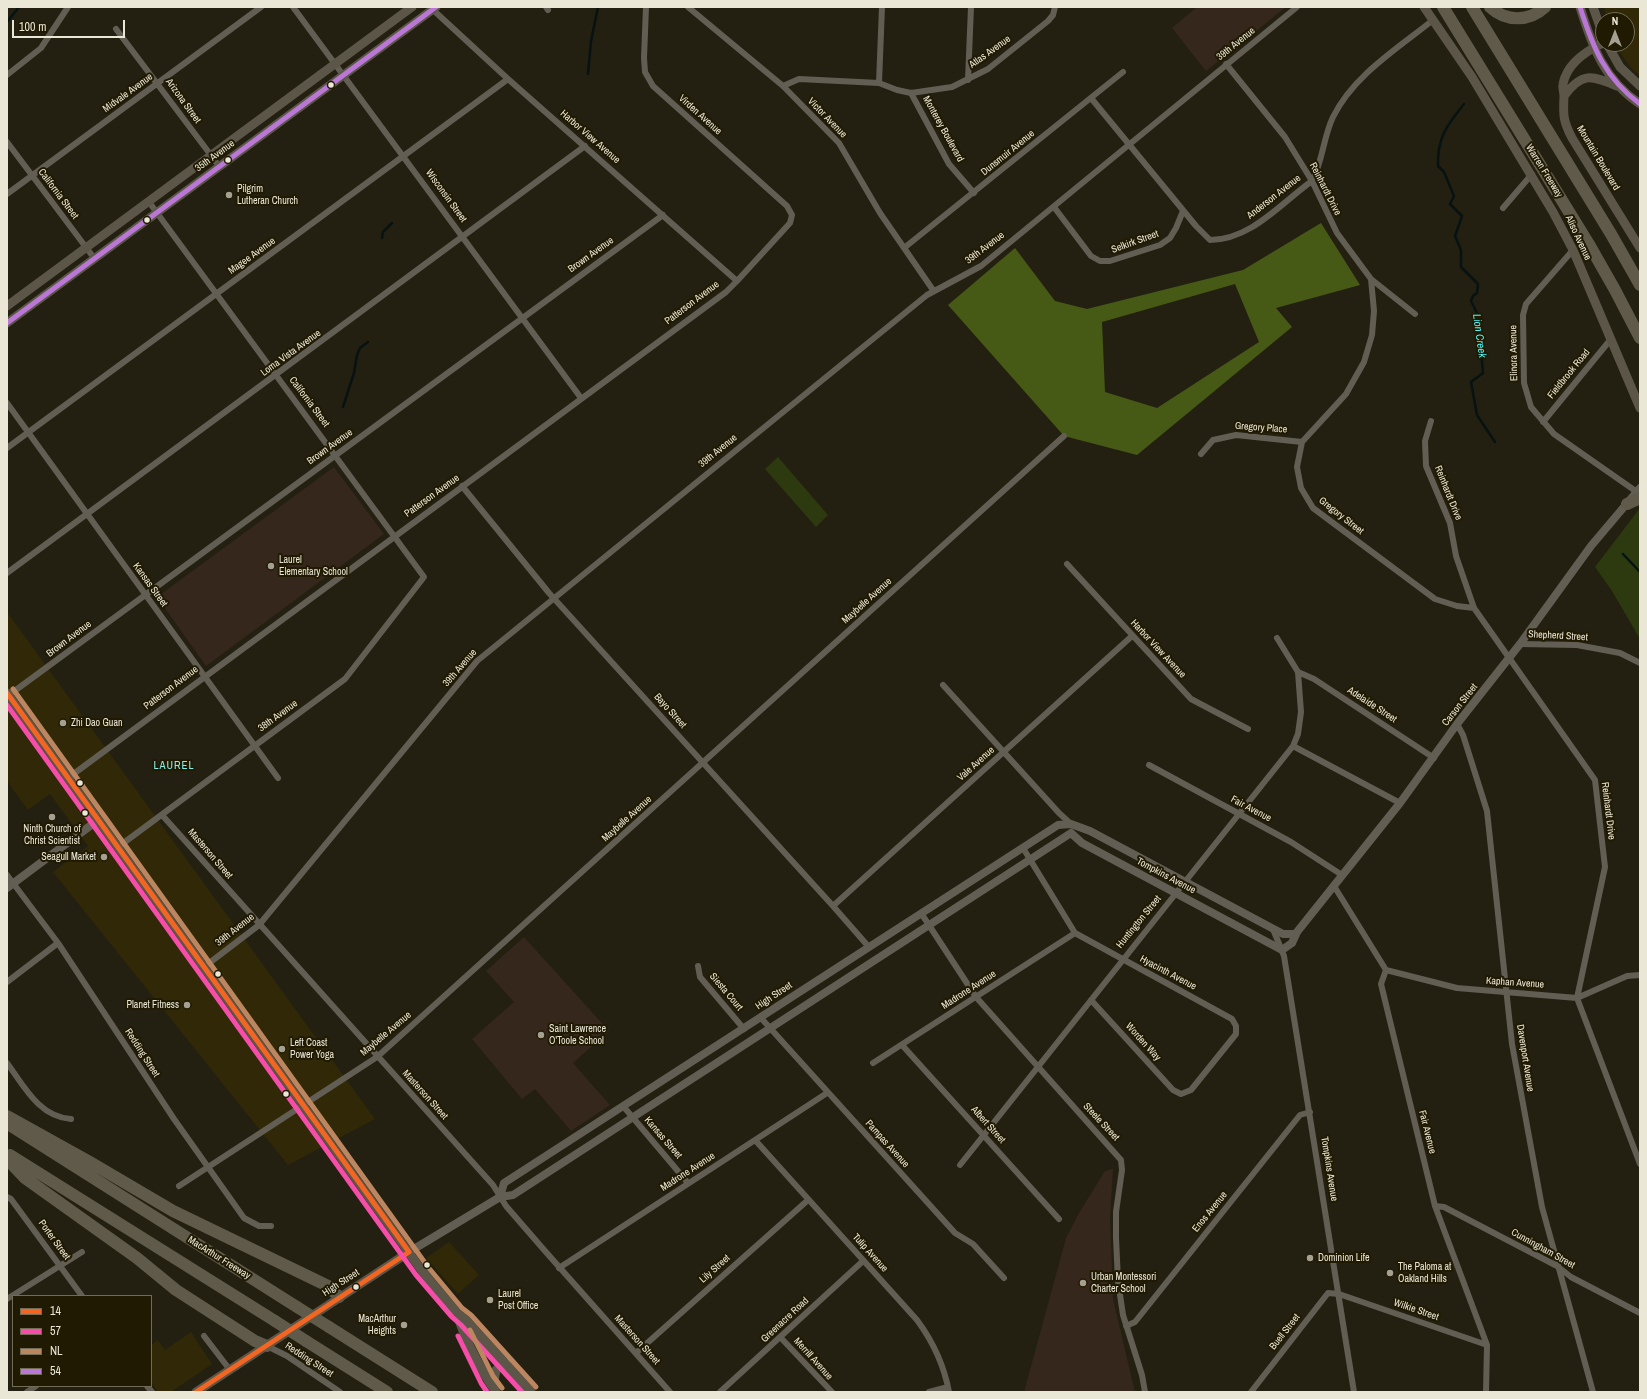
<!DOCTYPE html>
<style>
body{margin:0}
#map{position:relative;width:1647px;height:1399px;overflow:hidden;background:#232011;font-family:"Archivo Narrow",sans-serif}
canvas{display:block}
.frame{position:absolute;inset:0;border:8px solid #ebe7d7;pointer-events:none}
.legend{position:absolute;left:12px;top:1295px;width:140px;height:92px;box-sizing:border-box;background:#211a02;border:1px solid #726c57;margin:0;padding:5px 7px;list-style:none;font-size:12px;color:#ebe7d7}
.legend li{display:flex;align-items:center;gap:8px;height:20px}
.legend b{width:20px;border:1px solid #726c57}
.north{position:absolute;left:1595px;top:12px;width:40px;height:40px;box-sizing:border-box;background:#211a02;border:1px solid #726c57;border-radius:50%;rotate:0deg;font-size:11px;font-weight:700;line-height:16px;text-align:center;color:#ebe7d7}
.north::after{content:'';display:block;margin:auto;width:14px;height:18px;background:#a5a192;clip-path:polygon(50% 0,100% 100%,50% 72%,0 100%)}
.scale{position:absolute;left:12px;top:20px;width:113px;height:18px;box-sizing:border-box;border:2px solid #ebe7d7;border-top:0;padding-left:5px;font-size:12px;line-height:14px;white-space:nowrap;color:#ebe7d7;-webkit-text-stroke:3px #211a02;paint-order:stroke}
</style>
<div id="map">
<canvas width="1647" height="1399"></canvas>
<div class="frame"></div>
<ul class="legend">
<li><b style="height:5px;background:#f26522"></b>14</li>
<li><b style="height:5px;background:#f54da8"></b>57</li>
<li><b style="height:5px;background:#bb8660"></b>NL</li>
<li><b style="height:5px;background:#ba77d6"></b>54</li>
</ul>
<div class="north">N</div>
<div class="scale">100 m</div>
</div>
<script>
const c = document.querySelector('canvas').getContext('2d');
c.lineJoin = 'round';
function paint(path, color) { c.fillStyle = color; c.fill(path, 'evenodd'); }
function stroke(path, color, width, dash) { c.strokeStyle = color; c.lineWidth = width; c.lineCap = dash ? 'butt' : 'round'; c.setLineDash(dash || []); c.stroke(path); }
function drawText(font, color, halo, rows, align = 'center') {
  c.font = font + ' "Archivo Narrow",sans-serif'; c.lineWidth = 4; c.setLineDash([]); c.textBaseline = 'middle'; c.strokeStyle = halo; c.fillStyle = color; for (const [text, x, y, turn = 0] of rows) {
    c.save(); c.translate(x, y); c.rotate((+turn || 0) * Math.PI / 180); c.textAlign = isNaN(turn) ? turn : align; if (halo) c.strokeText(text, 0, 0); c.fillText(text, 0, 0); c.restore();
  }
}
paint(new Path2D(`
 M1604,7H1640V76L1631,68L1614,44H1627V20H1607Z
 M7,612L375,1119L288,1165L53,872L88,846L50,794L28,810L7,781Z
 M449,1242L479,1275L458,1294L426,1258Z
 M191,1332L212,1364L171,1392H158L151,1382V1345L158,1340L165,1350Z`), '#302807');
paint(new Path2D(`
 M1197,7H1286L1206,71L1172,28Z
 M334,467L384,534L206,666L157,597Z
 M524,937L609,1031L573,1063L610,1105L571,1131L535,1089L522,1099L472,1039L514,1002L486,971Z
 M1113,1169L1110,1218L1113,1299L1135,1392H1024L1066,1238L1079,1213L1105,1171Z`), '#35271b');
paint(new Path2D(`
 M778,457L828,515L816,527L765,469Z
 M1640,508V639L1612,591L1595,567Z`), '#2d390e');
paint(new Path2D(`
 M1321,223L1360,285L1276,308L1292,327L1137,455L1064,436L948,305L1015,248L1055,301L1087,309L1243,270ZM1235,284L1259,342L1157,408L1105,392L1102,322Z`), '#465a16');
stroke(new Path2D(`
 M7,22L19,7
 M588,74L591,41L598,7
 M1464,104C1447,125 1437,138 1438,166L1444,172L1454,196L1450,204L1462,216L1455,236L1461,250V267L1478,284L1477,293L1473,296L1471,301L1478,315L1483,373L1471,382L1477,415L1495,442
 M382,238L383,232L392,223
 M343,407L354,373L357,355L360,348L368,342
 M1623,554L1640,572`), '#071212', 2.5);
stroke(new Path2D(`
 M293,7L581,398
 M546,7L548,10
 M688,7L783,86L839,143L880,213L933,290
 M431,8L508,79L737,281
 M116,29L219,166
 M1226,64L1285,137L1312,181L1337,233L1371,279L1415,314
 M7,75L41,48L68,7
 M968,80L971,7
 M879,83L882,7
 M783,86L799,79L879,83L897,90L911,93L952,87L988,69L1048,21L1053,15L1055,7
 M911,93L949,164L974,193
 M1091,98L1196,226L1210,240C1251,240 1281,203 1312,181C1323,161 1323,138 1333,117C1354,75 1397,49 1433,20
 M7,142L94,258
 M7,194L261,7
 M1054,207L1091,256L1100,261H1110L1160,245L1170,238L1176,228L1183,211
 M1503,208L1532,174
 M904,248L1123,72
 M1573,250L1526,304L1523,315L1524,383L1531,407L1554,434L1637,492
 M1371,279L1374,311L1372,335L1364,362L1346,394L1302,442L1297,467L1301,488L1313,508L1435,599L1457,606L1474,608
 M7,403L278,778
 M1431,421L1425,441L1426,466L1450,523L1456,556L1474,608L1595,780L1605,867L1577,998L1640,1164
 M1543,422L1611,339
 M7,448L508,79
 M1201,454L1213,440L1236,435L1302,442
 M462,486L549,593L833,906L868,946
 M1067,564L1191,699L1248,729
 M7,573L585,146
 M1520,644L1577,645L1620,653L1640,663
 M1298,672L1314,679L1434,758
 M943,685L1059,813L1071,824
 M9,695L663,215
 M1457,724L1463,735L1487,811L1512,1044L1542,1207L1593,1392
 M1293,746L1400,803
 M1149,765L1291,842L1342,875
 M68,778L726,292L737,281L790,223L792,215L787,206L653,86L645,72L644,58L646,7
 M162,815L493,1185L506,1206L545,1251L670,1392
 M118,847L345,679L424,577L149,202
 M1023,848L1075,933L1232,1019L1236,1026V1034L1191,1090L1181,1094L1173,1090L1091,1000
 M7,875L58,943L174,1119L244,1218L259,1226H271
 M1334,886L1386,970L1381,984L1435,1206L1487,1345L1486,1392
 M833,906L1132,636
 M921,913L976,997L1121,1160L1122,1170L1116,1212V1238L1118,1281L1123,1315L1142,1375L1145,1392
 M1273,929L1284,956L1354,1392
 M698,966L700,977L744,1029
 M204,967L259,925L477,661L927,295L981,266L1297,7
 M1386,970L1457,988L1577,998L1627,976L1640,975
 M7,982L58,943
 M761,1018L955,1233L973,1244L1004,1278
 M902,1045L1059,1219
 M7,1063C24,1086 39,1117 71,1119
 M873,1063L1075,933
 M623,1106L688,1183
 M755,1140L917,1320C934,1343 944,1365 949,1392
 M960,1165L1293,746L1298,734L1301,712L1298,672L1277,638
 M179,1186L377,1057L1064,436
 M7,1197L11,1199L82,1296
 M1435,1206L1444,1207L1557,1266L1571,1277L1640,1313
 M559,1268L827,1093
 M7,1299L82,1252
 M1126,1326L1135,1322L1300,1115L1310,1112
 M204,1336L230,1370
 M781,1338L832,1392
 M267,1346L287,1356L340,1392
 M636,1353L808,1200
 M147,1386L152,1392
 M27,1392L36,1386
 M720,1392L863,1261
 M929,1392L948,1387
 M1251,1392L1328,1293L1339,1294L1487,1345`), '#635e53', 6);
stroke(new Path2D(`
 M1071,833L1082,843L1282,950L1292,943L1297,932L1400,803L1457,724L1520,644L1591,546L1640,488
 M7,888L98,820
 M500,1197L504,1183L1058,825L1071,824L1090,831L1283,934H1295
 M409,1252L500,1197L513,1195L1071,833`), '#635e53', 8);
stroke(new Path2D(`
 M1424,7L1472,77L1553,212L1573,250L1640,408
 M1580,7C1592,46 1604,80 1640,104
 M1593,7L1603,35
 M1603,43C1586,51 1567,63 1563,84C1562,88 1564,92 1564,96C1563,115 1563,121 1572,138L1640,248
 M1607,44L1620,67L1640,86
 M1564,96C1582,72 1591,75 1617,86
 M7,306L412,7
 M7,323L436,7
 M7,693L422,1271L457,1313L466,1320L531,1392
 M457,1313C462,1334 483,1374 496,1392
 M495,1390L494,1381L496,1370L506,1363
 M196,1392L409,1252`), '#5b5648', 9);
stroke(new Path2D(`
 M1443,7L1590,246L1615,290L1640,338
 M1472,7L1611,234L1640,285
 M1490,7C1506,22 1529,22 1545,7
 M1627,504L1640,498
 M7,1116L88,1161L173,1211L328,1286L339,1297
 M11,1126L297,1307
 M10,1155L275,1321
 M7,1159L25,1178L137,1258L176,1290L255,1341L267,1346
 M329,1327L432,1392
 M306,1341L387,1392`), '#5f5a4a', 12);
stroke(new Path2D(`
 M297,1307L329,1327
 M275,1321L306,1341`), '#5f5a4a', 12);
stroke(new Path2D(`
 M7,693L409,1252
 M196,1392L409,1252`), '#f26522', 5);
stroke(new Path2D(`
 M7,705L416,1275L452,1317L461,1325L522,1392
 M458,1336L481,1383L487,1392`), '#f54da8', 5);
stroke(new Path2D(`
 M13,689L428,1267L462,1308L471,1315L536,1387
 M470,1330L493,1376L502,1388`), '#bb8660', 5);
stroke(new Path2D(`
 M1580,7C1593,48 1605,78 1640,104
 M7,323L436,7`), '#ba77d6', 5);
for (const [x, y, r, color] of [
 [331,85,3.5,"#ebe7d7"],
 [228,160,3.5,"#ebe7d7"],
 [229,195,4,"#a5a192"],
 [147,220,3.5,"#ebe7d7"],
 [271,566,4,"#a5a192"],
 [63,723,4,"#a5a192"],
 [80,783,3.5,"#ebe7d7"],
 [85,813,3.5,"#ebe7d7"],
 [52,817,4,"#a5a192"],
 [104,857,4,"#a5a192"],
 [218,974,3.5,"#ebe7d7"],
 [187,1005,4,"#a5a192"],
 [541,1035,4,"#a5a192"],
 [282,1049,4,"#a5a192"],
 [286,1094,3.5,"#ebe7d7"],
 [1310,1258,4,"#a5a192"],
 [427,1265,3.5,"#ebe7d7"],
 [1390,1273,4,"#a5a192"],
 [1083,1283,4,"#a5a192"],
 [356,1287,3.5,"#ebe7d7"],
 [490,1300,4,"#a5a192"],
 [404,1325,4,"#a5a192"]
]) { const dot = new Path2D(); dot.arc(x, y, r, 0, 2 * Math.PI); c.fillStyle = color; c.fill(dot); stroke(dot, '#211a02', 1.5); }
drawText('10px', '#ebe7d7', '#211a02', [
 ["39th Avenue",1236,44,-39],
 ["Atlas Avenue",990,52,-36],
 ["Midvale Avenue",128,93,-36],
 ["Arizona Street",183,101,54],
 ["Virden Avenue",700,115,42],
 ["Victor Avenue",827,118,46],
 ["Monterey Boulevard",943,129,61],
 ["Harbor View Avenue",590,137,41],
 ["Dunsmuir Avenue",1008,153,-39],
 ["35th Avenue",215,156,-36],
 ["Mountain Boulevard",1598,158,59],
 ["Warren Freeway",1544,171,58],
 ["Reinhardt Drive",1325,189,63],
 ["California Street",58,194,53],
 ["Wisconsin Street",446,196,54],
 ["Anderson Avenue",1274,197,-38],
 ["Aliso Avenue",1578,238,65],
 ["Selkirk Street",1135,242,-20],
 ["39th Avenue",985,248,-37],
 ["Brown Avenue",591,255,-36],
 ["Magee Avenue",252,256,-36],
 ["Patterson Avenue",692,303,-37],
 ["Loma Vista Avenue",291,353,-36],
 ["Elinora Avenue",1514,353,-91],
 ["Fieldbrook Road",1569,374,-51],
 ["California Street",309,402,53],
 ["Gregory Place",1261,428,4],
 ["Brown Avenue",330,447,-36],
 ["39th Avenue",718,451,-39],
 ["Reinhardt Drive",1448,493,68],
 ["Patterson Avenue",432,496,-36],
 ["Gregory Street",1341,516,38],
 ["Kansas Street",150,585,54],
 ["Maybelle Avenue",867,601,-42],
 ["Shepherd Street",1558,636,3],
 ["Brown Avenue",69,639,-37],
 ["Harbor View Avenue",1158,649,47],
 ["39th Avenue",460,668,-49],
 ["Patterson Avenue",171,688,-37],
 ["Adelaide Street",1372,705,33],
 ["Carson Street",1460,705,-52],
 ["Bayo Street",670,711,48],
 ["38th Avenue",278,716,-36],
 ["Vale Avenue",976,764,-42],
 ["Fair Avenue",1251,809,28],
 ["Reinhardt Drive",1608,811,83],
 ["Maybelle Avenue",627,819,-42],
 ["Masterson Street",210,854,49],
 ["Tompkins Avenue",1166,876,28],
 ["Huntington Street",1139,922,-51],
 ["39th Avenue",235,930,-38],
 ["Hyacinth Avenue",1168,973,28],
 ["Kaphan Avenue",1515,983,4],
 ["Madrone Avenue",969,990,-33],
 ["Siesta Court",726,992,50],
 ["High Street",774,996,-34],
 ["Maybelle Avenue",386,1034,-40],
 ["Worden Way",1143,1042,48],
 ["Redding Street",142,1053,57],
 ["Davenport Avenue",1525,1058,81],
 ["Masterson Street",425,1095,48],
 ["Steele Street",1101,1122,47],
 ["Albert Street",988,1125,48],
 ["Fair Avenue",1427,1132,76],
 ["Kansas Street",663,1138,49],
 ["Pampas Avenue",887,1144,48],
 ["Tompkins Avenue",1329,1169,81],
 ["Madrone Avenue",688,1172,-33],
 ["Enos Avenue",1210,1212,-51],
 ["Porter Street",54,1240,54],
 ["Cunningham Street",1543,1249,29],
 ["Tulip Avenue",870,1253,48],
 ["MacArthur Freeway",219,1258,32],
 ["Lily Street",715,1269,-42],
 ["High Street",341,1283,-33],
 ["Wilkie Street",1416,1310,19],
 ["Greenacre Road",785,1320,-43],
 ["Buell Street",1285,1332,-52],
 ["Masterson Street",637,1340,48],
 ["Merrill Avenue",813,1359,48],
 ["Redding Street",309,1360,33]
]);
drawText('10px', '#ebe7d7', '#211a02', [
 ["Pilgrim",237,189],
 ["Lutheran Church",237,201],
 ["Laurel",279,560],
 ["Elementary School",279,572],
 ["Zhi Dao Guan",71,723],
 ["Ninth Church of",52,829,"center"],
 ["Christ Scientist",52,841,"center"],
 ["Seagull Market",96,857,"right"],
 ["Planet Fitness",179,1005,"right"],
 ["Saint Lawrence",549,1029],
 ["O'Toole School",549,1041],
 ["Left Coast",290,1043],
 ["Power Yoga",290,1055],
 ["Dominion Life",1318,1258],
 ["The Paloma at",1398,1267],
 ["Oakland Hills",1398,1279],
 ["Urban Montessori",1091,1277],
 ["Charter School",1091,1289],
 ["Laurel",498,1294],
 ["Post Office",498,1306],
 ["MacArthur",396,1319,"right"],
 ["Heights",396,1331,"right"]
], 'left');
drawText('italic 11px', '#4bf5f8', '#211a02', [
 ["Lion Creek",1479,336,82]
]);
c.letterSpacing = '1px';
drawText('11px', '#84f0ec', '#211a02', [
 ["LAUREL",174,766]
]);
c.letterSpacing = '0px';
</script>
